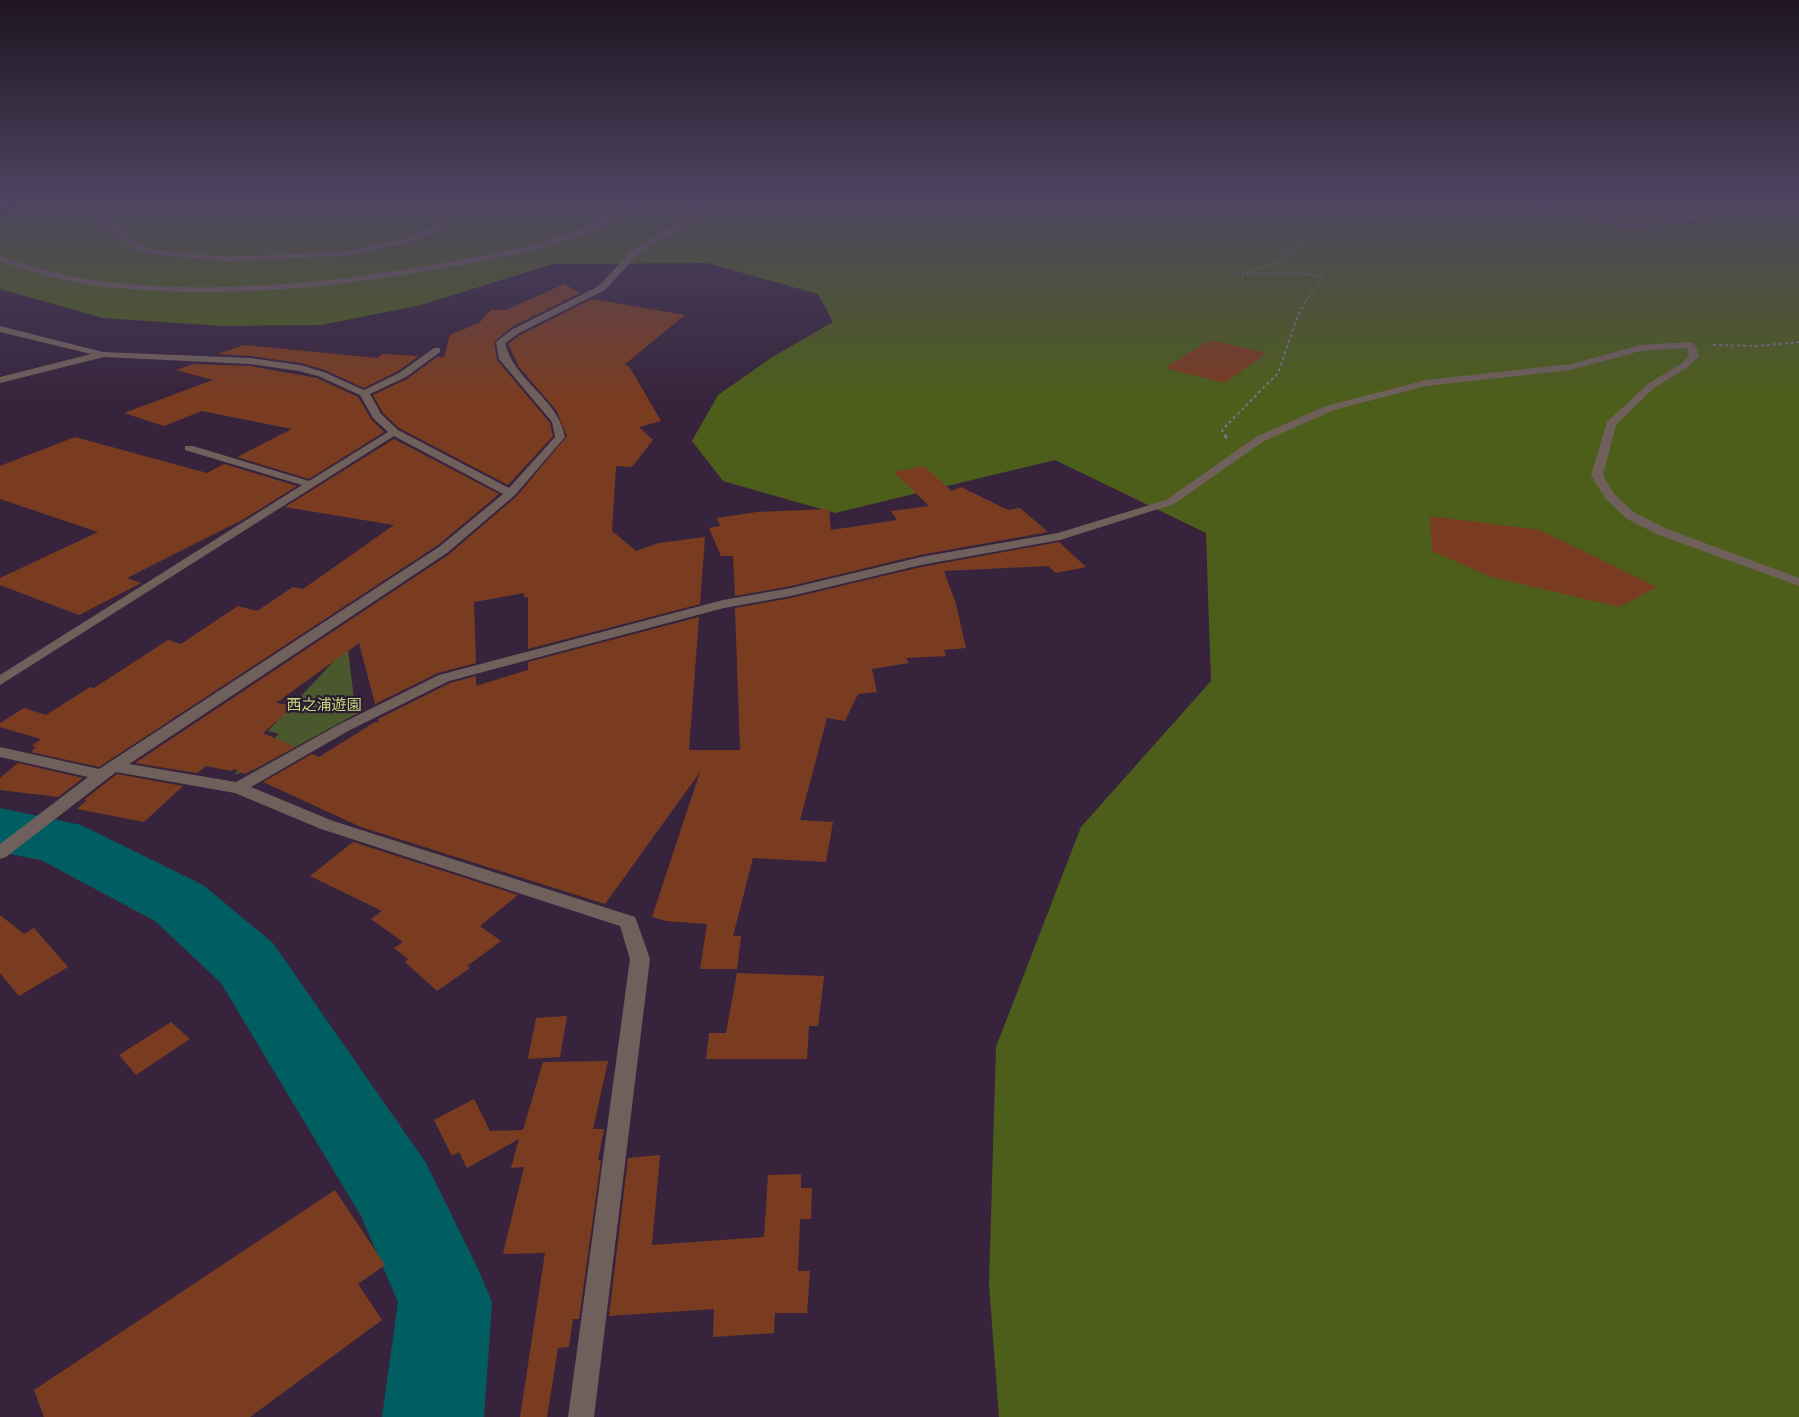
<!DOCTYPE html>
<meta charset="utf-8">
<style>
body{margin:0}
canvas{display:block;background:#37243c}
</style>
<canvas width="1799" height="1417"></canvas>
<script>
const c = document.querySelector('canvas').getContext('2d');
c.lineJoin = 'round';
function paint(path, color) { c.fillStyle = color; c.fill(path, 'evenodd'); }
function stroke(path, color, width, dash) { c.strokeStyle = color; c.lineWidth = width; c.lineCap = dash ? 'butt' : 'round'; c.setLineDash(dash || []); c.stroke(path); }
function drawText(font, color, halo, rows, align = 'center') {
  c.font = font + ' Raleway,"Noto Sans JP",sans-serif'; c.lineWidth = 4.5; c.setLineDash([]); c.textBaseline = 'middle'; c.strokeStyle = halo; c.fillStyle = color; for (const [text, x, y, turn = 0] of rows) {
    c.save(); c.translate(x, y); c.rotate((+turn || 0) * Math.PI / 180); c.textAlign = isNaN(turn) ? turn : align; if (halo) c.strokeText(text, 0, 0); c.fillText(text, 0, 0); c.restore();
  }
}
paint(new Path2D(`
 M350,644L348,650L354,699L348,703L358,713L255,769L233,775L279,734L268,731Z`), '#4b572c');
paint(new Path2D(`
 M26,200H1799V1417H999L989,1284L996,1047L1081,827L1211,681L1206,533L1055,460L835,513L723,481L692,441L718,395L774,356L833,322L818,294L707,263L553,264L421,305L321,325L223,326L103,318L0,289V214Z`), '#4d5e1a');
paint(new Path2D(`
 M0,808L81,825L203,885L273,943L426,1163L478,1269L492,1302L484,1417H382L398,1302L361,1216L221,983L155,921L41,860L0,852Z`), '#005e63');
paint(new Path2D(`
 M564,284L580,293L512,327L494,342L497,360L550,423L553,436L508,485L399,428L383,413L373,395L407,379L437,357H444L450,335L479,323L491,310H506Z
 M592,299L685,315L624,365L629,366L661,421L639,427L653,440L632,467L616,466L612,531L636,551L659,543L705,537L700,604L528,649V597H524V593L474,602L476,663L438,673L375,704L359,643L276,703L294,706L263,733L295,747L245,774L234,769L231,771L206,766L197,773L135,763L448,555L517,496L567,436L556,410L519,367L508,344L520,335Z
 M1210,340L1267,353L1224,383L1165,368Z
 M244,345L377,358L382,354L419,356L398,371L364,388L325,370L301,363L250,356L218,354Z
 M194,364L250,366L317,378L358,397L371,419L384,432L309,479L237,457L292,429L202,411L164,426L124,413L213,380L176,370Z
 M75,437L207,473L224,464L297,486L244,519L127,578L141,583L79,615L0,585V578L98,532L0,499V466Z
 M394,439L499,494L438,545L99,767L31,752L36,747L32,746L41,739L0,727V723L24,708L46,715L90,687L94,688L168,640L181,644L238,606L257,611L293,587L303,589L394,525L285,507Z
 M924,466L952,491L961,487L1008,510L1020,508L1048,532L920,555L791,586L735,596L733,556H721L709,528L720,526L717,518L757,512L829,509L831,530L897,520L891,511L929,506L894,472Z
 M1430,516L1540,530L1657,587L1619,607L1491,577L1432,551Z
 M1059,542L1086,567L1056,573L1048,566L944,571L956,604L966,648L944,650L946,656L906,658L909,663L872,669L877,692L858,694L845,721L827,718L800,820L833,822L826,862L753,858L733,936H741L737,969H700L707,924L666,921L652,917L700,772L605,904L361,827L263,782L312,754L319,757L375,722H379L378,719L450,683L476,676V686L528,670V662L699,617L689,750H740L735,608L791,598L921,567Z
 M18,763L83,778L58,797L0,790V778Z
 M117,774L183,786L144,822L77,809L87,800H84Z
 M353,842L518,895L480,926L501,941L467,966L470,968L437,991L405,962L408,959L394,948L403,942L371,919L382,911L310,876Z
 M0,915L24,934L34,928L68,967L19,996L0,973Z
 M737,973L824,976L818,1026H809L807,1059H706L709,1033H726Z
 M567,1016L560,1057L528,1059L536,1018Z
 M171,1022L190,1039L136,1075L119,1055Z
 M608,1061L593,1129H604L598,1160H601L579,1319H573L569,1347L558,1348L547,1417H520L545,1253L503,1254L524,1167L511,1168L519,1139L467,1168L459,1152L452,1156L434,1120L474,1099L490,1131L523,1130L543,1062Z
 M660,1155L652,1245L764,1237L768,1175L801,1174V1188H812L811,1219H800L798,1271H810L807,1313H775L774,1333L713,1337L714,1309L609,1316L628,1158Z
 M335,1190L385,1265L358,1284L382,1320L250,1417H44L34,1390Z`), '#793c21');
stroke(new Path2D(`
 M1304,305L1311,292L1320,284L1321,276L1294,273L1241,274L1280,261L1306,240L1303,218L1331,213L1355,204H1377L1418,215L1425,212L1429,200`), '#807084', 1.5, [2, 2]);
stroke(new Path2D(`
 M1713,345L1759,346L1799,342
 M1226,437L1222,430L1278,373L1298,315L1305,303`), '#807084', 2, [3, 3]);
stroke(new Path2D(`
 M1225,435L1227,439`), '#807084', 3, [4, 4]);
paint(new Path2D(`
 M5,200H11L0,211V205Z
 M35,200H42L55,207L104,216L134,241L154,250L225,257L343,252L403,239L440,225L438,210L453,200H460L444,212L446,227L408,243L343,256L225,261L150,254L128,245L100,219L51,210Z
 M634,200H641C599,239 532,251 477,262C356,286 229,300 106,287C69,283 35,273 0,261V257C35,267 69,278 106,282C214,294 325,284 432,265C503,253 574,241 634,200Z
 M690,200H696L695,218L639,253L605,290L519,333L505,343C514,381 558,398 565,437L515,495L447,553L129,764L236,782L338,725L439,675L723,600L791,588L921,557L1058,533L1166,500L1256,437L1326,406L1426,380L1571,364L1641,345L1691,342L1695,345L1699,356L1687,368L1655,387L1616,425L1603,475L1614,494L1635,513L1667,529L1799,578V586L1659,535L1627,519L1605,498L1591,475L1607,422L1649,383L1681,364L1689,356L1687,348L1641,351L1571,370L1426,386L1334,410L1264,441L1174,504L1060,540L921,565L791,596L724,608L449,681L348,731L251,787L333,821L635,917L637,922L650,959L594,1417H568L630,959L620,926L321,829L235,793L116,772L6,857L0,859V844L88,777L0,757V747L99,769L439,547L503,494L394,436L0,685V675L302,485L185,450V446H193L309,481L388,432L373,418L360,395L318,376L299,371L250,364L104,357L0,383V377L91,354L0,332V326L103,352L250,358L300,365L324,372L364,390L399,373L434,348H440V352L406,377L370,394L381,414L398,430L509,488L555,437L552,422L499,359L496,342L513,329L599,286L633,249L690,216Z
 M1506,200H1517L1626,223L1651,222L1715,212H1799V216H1715L1651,226L1626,227Z`), '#70605b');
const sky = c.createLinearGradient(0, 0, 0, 398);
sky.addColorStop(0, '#1e1421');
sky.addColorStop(0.5, '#4d4561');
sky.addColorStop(1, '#4d456100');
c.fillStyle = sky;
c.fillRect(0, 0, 1799, 398);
drawText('15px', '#c0da7c', '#2d1b32', [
 ["西之浦遊園",324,705]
]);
</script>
